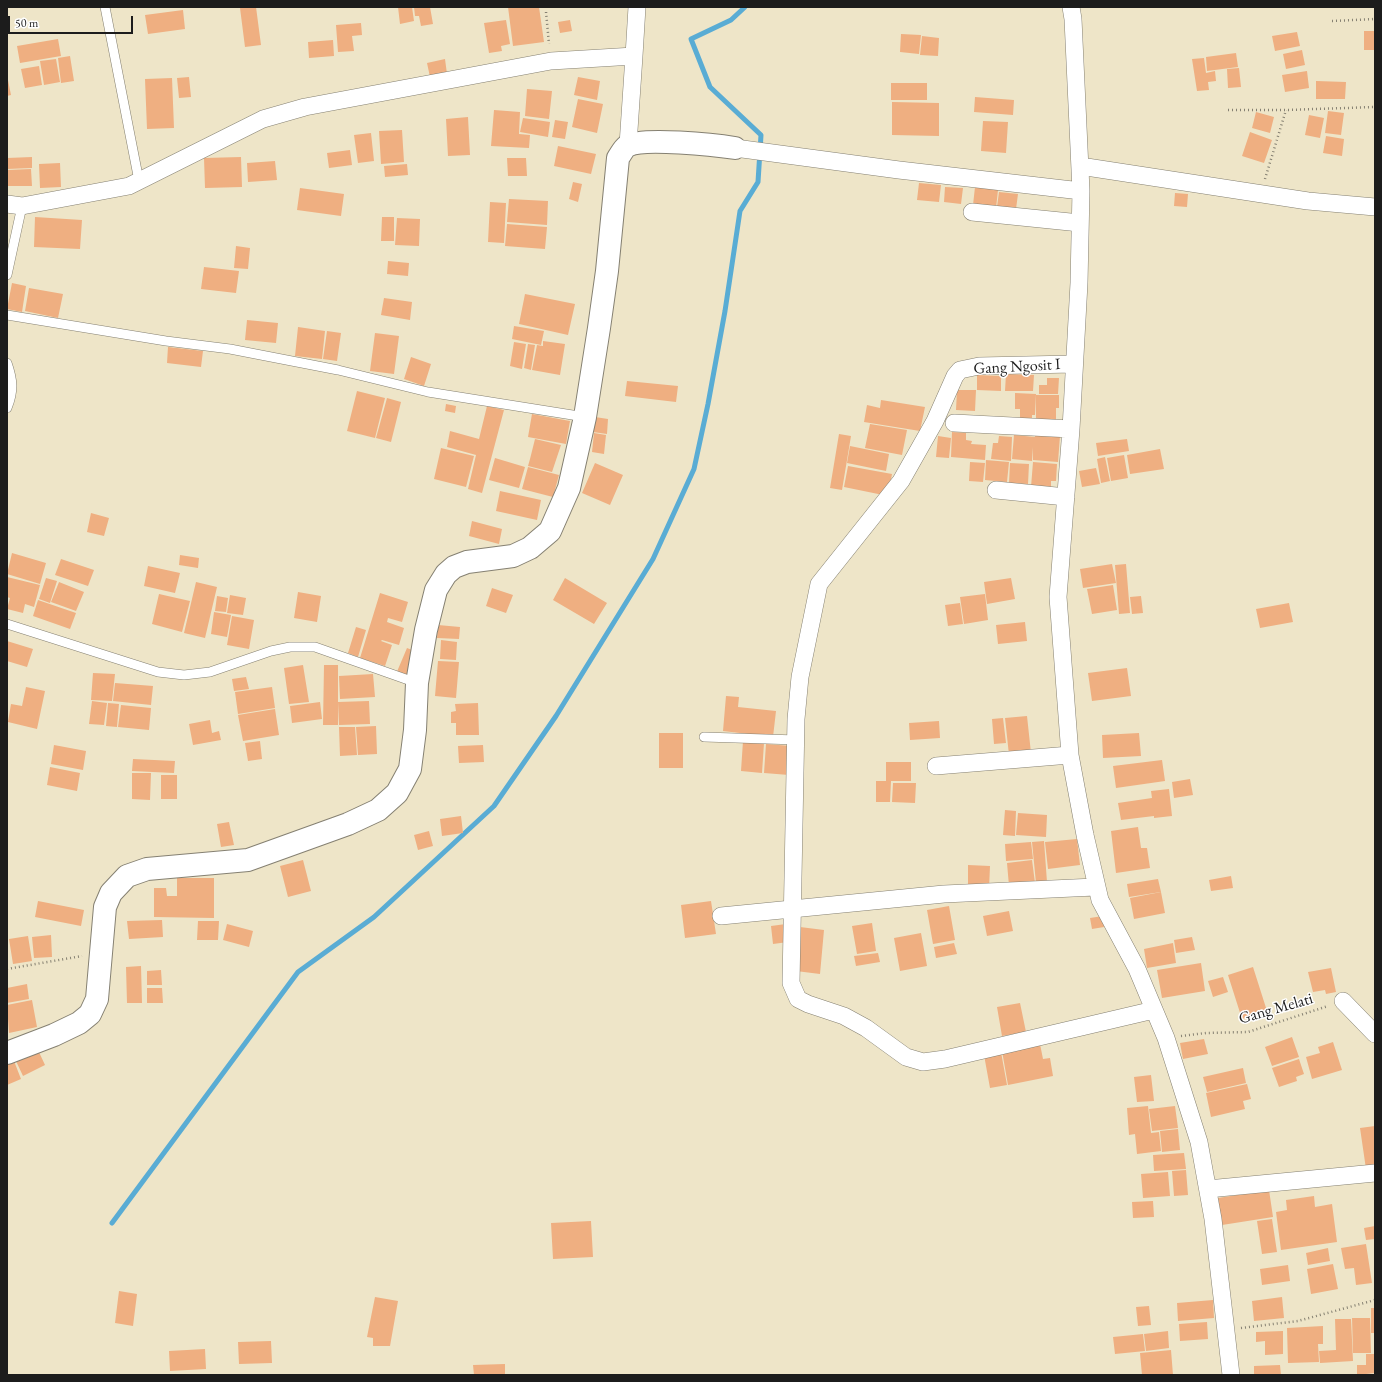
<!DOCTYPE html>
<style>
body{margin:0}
#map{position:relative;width:1382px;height:1382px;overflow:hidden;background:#eee5c8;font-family:"EB Garamond",serif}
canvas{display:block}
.frame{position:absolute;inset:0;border:8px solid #1c1c1c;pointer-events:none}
.scale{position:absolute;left:8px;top:16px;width:125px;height:18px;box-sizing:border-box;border:2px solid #1c1c1c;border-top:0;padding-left:5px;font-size:12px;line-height:14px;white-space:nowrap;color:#1c1c1c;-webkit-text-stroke:3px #fff;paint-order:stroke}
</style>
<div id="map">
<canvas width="1382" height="1382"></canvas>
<div class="frame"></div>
<div class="scale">50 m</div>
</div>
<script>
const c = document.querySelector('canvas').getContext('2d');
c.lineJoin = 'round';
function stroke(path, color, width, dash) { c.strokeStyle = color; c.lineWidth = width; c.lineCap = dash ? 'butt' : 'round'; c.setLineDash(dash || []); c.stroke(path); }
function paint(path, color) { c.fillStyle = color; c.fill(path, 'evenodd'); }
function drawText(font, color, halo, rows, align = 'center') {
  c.font = font + ' "EB Garamond",serif'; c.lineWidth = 3; c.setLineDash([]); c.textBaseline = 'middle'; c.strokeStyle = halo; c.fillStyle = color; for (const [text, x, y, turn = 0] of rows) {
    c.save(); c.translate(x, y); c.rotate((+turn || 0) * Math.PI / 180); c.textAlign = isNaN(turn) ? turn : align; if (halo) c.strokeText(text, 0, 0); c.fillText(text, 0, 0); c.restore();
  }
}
stroke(new Path2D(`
 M112,1223L298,972L374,917L494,806L556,716L653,559L694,469L708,404L725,311L740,211L758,182L761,135L710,87L691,39L731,20L745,7`), '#59acd4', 5);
paint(new Path2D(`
 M256,7L261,45L245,47L240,8Z
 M398,7H412L414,21L400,24Z
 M414,7H430L433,24L421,26L419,16H415Z
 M508,7H539L544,42L513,46Z
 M183,10L185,29L148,34L145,15Z
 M506,20L510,44L501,46L502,51L489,53L484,23Z
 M570,20L572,31L560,33L558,22Z
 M361,23L362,35L352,36L354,51L338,52L336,25Z
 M1364,31H1375V50H1364Z
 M1297,32L1300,46L1275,51L1272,36Z
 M901,34L921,35L919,54L900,52Z
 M922,36L939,38L938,56L920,55Z
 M58,39L61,56L20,63L17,46Z
 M333,40L334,56L309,58L308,42Z
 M1302,50L1305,65L1286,69L1283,54Z
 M1236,53L1238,67L1207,71L1206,57Z
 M70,56L74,81L61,83L58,58Z
 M1204,58L1206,73L1215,71L1216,81L1208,82L1209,90L1197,91L1192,59Z
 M56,59L60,82L44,85L40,61Z
 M445,59L447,74L430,77L427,63Z
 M39,66L42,85L25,88L21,69Z
 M1239,68L1241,87L1228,88L1227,69Z
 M1307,71L1309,88L1285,92L1282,75Z
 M7,75L11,95L7,96Z
 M189,77L191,97L179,98L177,78Z
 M578,77L600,81L597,100L574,95Z
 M172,78L174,128L147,129L145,79Z
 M1316,81L1346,82L1345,99H1316Z
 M891,83H927V100H891Z
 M527,89L552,91L549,119L525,116Z
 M975,97L1014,100L1013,115L974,112Z
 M578,99L603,104L597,133L572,127Z
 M892,102L939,103V136L892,135Z
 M494,110L520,112L519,134L530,135L529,148L491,146Z
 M1328,111L1344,113L1341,135L1325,133Z
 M1256,112L1274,117L1270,133L1252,128Z
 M1309,115L1324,118L1320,138L1305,135Z
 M468,117L470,155L448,156L446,119Z
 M523,118L550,122L548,137L520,132Z
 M555,120L568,122L565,139L552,137Z
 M983,121L1008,122L1006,153L981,151Z
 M402,130L404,162L381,164L379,131Z
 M1250,132L1272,140L1264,163L1242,156Z
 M371,133L374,161L358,163L354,135Z
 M1326,136L1344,139L1342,156L1323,153Z
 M558,146L596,154L591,174L554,166Z
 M350,150L352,165L329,168L327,153Z
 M32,157V168L7,169V158Z
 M241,157L242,187L205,188L204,158Z
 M507,158H526L527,176H508Z
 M275,161L277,180L248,182L247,163Z
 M60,163L61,187L40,188L39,164Z
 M407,164L408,175L385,177L384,166Z
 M31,169L32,186H7V170Z
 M573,182L582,184L578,202L569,199Z
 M919,183L941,185L939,202L917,200Z
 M945,187L963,188L961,204L944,202Z
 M975,187L998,190L996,208L973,205Z
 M300,188L344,194L341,216L297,210Z
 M999,192L1018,194L1016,209L997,207Z
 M1175,193L1188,194L1187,207L1174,206Z
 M509,199L548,201L547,225L507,222Z
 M490,202L506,203L504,243L488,242Z
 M35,217L82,220L80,249L34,247Z
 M382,217H394V241H381Z
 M397,218L420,219L419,246L395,245Z
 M507,224L547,227L545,249L505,246Z
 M236,246L250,248L248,269L234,268Z
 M388,261L409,263L408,276L387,274Z
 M204,267L239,271L236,293L201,289Z
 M12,283L26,286L22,312L7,309Z
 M29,288L63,294L58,318L25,311Z
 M525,294L575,304L568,335L519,324Z
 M384,298L412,302L410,320L381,315Z
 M247,320L278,323L276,343L245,340Z
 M514,326L544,331L541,345L512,339Z
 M298,327L325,331L322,359L295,356Z
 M327,331L341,333L337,361L323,359Z
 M375,333L399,336L394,374L370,371Z
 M543,341L565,344L560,375L532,370L537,345L543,346Z
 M514,342L526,344L522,369L510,366Z
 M528,344L535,345L531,370L524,368Z
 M168,347L203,351L201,367L167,363Z
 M411,357L431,364L424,386L404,379Z
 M1006,374L1034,375L1033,391H1005Z
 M977,375L1001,376V391L977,390Z
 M1047,378H1059L1058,394H1039V385H1047Z
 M627,381L678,386L676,402L625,396Z
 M957,390H976L975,411L956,410Z
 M357,391L385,398L375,438L347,431Z
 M1015,393L1036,394L1035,415H1032V418H1020V409H1015Z
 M1036,395H1059V408H1056V422L1036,421Z
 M387,398L401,402L391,442L376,438Z
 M881,400L925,407L920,431L864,422L867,405L880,408Z
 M446,404L456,406L455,413L445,411Z
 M487,406L504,410L482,493L468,489L476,455L447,447L450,431L479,439Z
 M532,414L570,421L566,444L528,437Z
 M595,417L608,419L607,434L593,432Z
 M870,424L907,430L902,455L865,448Z
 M952,432L966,433V440L972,441L971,444L986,445L985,460L951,457Z
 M594,433L606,435L604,454L592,452Z
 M839,434L851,436L842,490L830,488Z
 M1035,434L1060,436L1058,462L1033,460V447L1032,461L1012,459L1014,435L1035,437Z
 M938,436L951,438L949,458L936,457Z
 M999,436L1012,437L1011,461L991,459L993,443H998Z
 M535,439L561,445L552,472L528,466L530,459L537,460L530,459Z
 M1127,439L1129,451L1098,456L1096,443Z
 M850,446L889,454L886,471L847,463Z
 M441,448L474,456L466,487L434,479Z
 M1160,449L1164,469L1130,474L1127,455Z
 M1124,455L1128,478L1111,481L1107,458Z
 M1105,457L1110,481L1101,483L1097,459Z
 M495,458L525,467L519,488L489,480Z
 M986,460L1009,462L1007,482L985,480Z
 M970,462L985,463L983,482L969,481Z
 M1033,462L1057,464L1056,481H1051V488L1031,487Z
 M595,463L623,475L610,505L582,493Z
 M1010,463L1029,464L1028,484L1009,483Z
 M848,466L892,474L888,496L844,487Z
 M528,467L559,475L553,497L522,489Z
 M1096,468L1100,484L1082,487L1079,471Z
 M500,491L541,500L537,520L496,511Z
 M91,513L109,518L104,536L87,532Z
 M472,521L502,529L499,544L469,536Z
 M12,553L46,563L40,584L7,574Z
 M180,555L199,558L198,568L179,565Z
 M61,559L94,570L88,586L55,575Z
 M1112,564L1116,583L1083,588L1080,569Z
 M1126,564L1130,613L1119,614L1115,565Z
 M148,566L180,573L175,593L144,586Z
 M7,577L40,585L34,607L25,604L23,613L7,609L10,598L7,597Z
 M46,578L57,581L50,603L39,599Z
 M565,578L607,603L594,624L553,600Z
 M1011,578L1015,599L987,604L984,582Z
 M59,582L84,592L76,611L51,602Z
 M196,582L217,587L205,638L184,633Z
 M1113,585L1117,610L1092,614L1087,589Z
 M492,588L513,595L506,613L486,606Z
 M298,592L321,596L317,622L294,618Z
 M380,593L408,602L402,622L388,618L387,622L404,628L399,645L382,640L381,641L392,645L385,666L360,658Z
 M159,594L190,601L182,632L152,624Z
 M985,594L988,620L964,624L960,597Z
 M230,595L246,598L243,615L227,613Z
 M217,596L228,598L226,612L215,611Z
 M1141,596L1143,613L1132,614L1130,597Z
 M38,600L76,613L70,629L33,616Z
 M960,603L963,624L948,626L945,605Z
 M1289,603L1293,622L1260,628L1256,609Z
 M214,612L231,615L227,637L211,634Z
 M232,616L254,620L249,649L227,645Z
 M1025,622L1027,641L998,644L996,625Z
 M438,625L460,627L459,639L437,638Z
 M356,627L366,630L358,657L348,653Z
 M441,640L457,642L456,660L440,659Z
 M7,641L33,649L27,667L7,661Z
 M407,648L417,652L407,678L396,674Z
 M438,661L459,662L456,698L435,696Z
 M303,665L309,702L289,704L284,668Z
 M324,665H338V725H323Z
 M1127,668L1131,696L1092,701L1088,673Z
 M93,673L115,674L112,701L91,700Z
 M373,674L375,697L340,699L339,676Z
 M246,677L249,689L234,691L232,679Z
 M115,683L153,686L151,705L113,701Z
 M26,687L45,691L37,729L8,722L11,704L22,706Z
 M272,687L275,708L238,714L235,692Z
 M726,696L739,697L738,707L776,711L773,737L723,731Z
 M92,701L107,703L104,725L89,724Z
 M369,701L370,724L339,725L338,702Z
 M320,702L322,719L292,723L290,706Z
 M108,703L119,704L117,727L106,726Z
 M478,703L479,735H456V723H451V712L456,711L455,704Z
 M121,705L151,708L149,730L118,727Z
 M275,709L279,735L243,741L238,715Z
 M1027,716L1031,753L1009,755L1005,718Z
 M1003,718L1006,743L994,744L992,719Z
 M210,720L212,733L219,731L221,740L193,745L189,724Z
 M939,721L940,738L910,740L909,723Z
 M376,726L377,754L358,755L356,727Z
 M339,727H355L357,755L340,756Z
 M659,733H683V768H659Z
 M1139,733L1141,756L1103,758L1102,735Z
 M260,741L262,759L248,761L245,743Z
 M743,741L764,743L762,773L741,771Z
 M766,744L791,746L789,775L764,773Z
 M54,745L86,751L83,770L51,764Z
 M483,745L484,762L459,763L458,746Z
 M133,759L175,761L174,773L132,771Z
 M1162,760L1165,781L1116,788L1113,766Z
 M886,762H911V781H886Z
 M50,767L80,773L77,791L47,785Z
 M132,773H151L150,800L132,799Z
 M161,775H177V799H161Z
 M1190,779L1193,795L1174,798L1172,782Z
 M876,781H891L890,802H876Z
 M893,783H916L915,803L892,802Z
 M1169,789L1172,816L1154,818V816L1121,820L1118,803L1152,798L1151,791Z
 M1005,810L1016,811L1015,836L1003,835Z
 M1018,813L1047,815L1046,837L1016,835Z
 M461,816L463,833L442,836L440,819Z
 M229,822L234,845L221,847L217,824Z
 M1138,827L1141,848H1147L1150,868L1116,873L1111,831Z
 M429,831L433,846L418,850L414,835Z
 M1077,839L1080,865L1048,869L1045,842Z
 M1044,841L1047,882L1036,883L1032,842Z
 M1031,842L1033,859L1006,861L1005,844Z
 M303,860L311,891L288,897L280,866Z
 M1032,860L1035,883L1009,886L1007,863Z
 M968,865L990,866L989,889H968Z
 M1231,876L1233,888L1211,891L1209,880Z
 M177,878H214V918L154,917V888H166L167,896H177Z
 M1158,879L1161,892L1129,897L1127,884Z
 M1161,892L1165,913L1134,919L1130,898Z
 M38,901L84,910L81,926L35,917Z
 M711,901L716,934L685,938L681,905Z
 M949,906L955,940L933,944L927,910Z
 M1009,911L1013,931L987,936L983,916Z
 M1103,916L1104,927L1092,929L1090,918Z
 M162,920L163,937L129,939L127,921Z
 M198,921H219L218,940H197Z
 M872,923L876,951L857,954L852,926Z
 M227,924L253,931L249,947L223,940Z
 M786,924L788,942L773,944L771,926Z
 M800,927L824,930L820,974L796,971Z
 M921,933L927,966L900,971L894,938Z
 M51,935L52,957L34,958L32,937Z
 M28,936L32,961L13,964L9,939Z
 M1192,937L1195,950L1176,953L1174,940Z
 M954,943L957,954L936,958L934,947Z
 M1173,943L1176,963L1147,968L1144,949Z
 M878,953L880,962L856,966L854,956Z
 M1201,963L1205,991L1162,998L1157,970Z
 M141,966L142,1003H127L126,967Z
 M1253,967L1267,1011L1242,1019L1228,975Z
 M1331,968L1336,992L1326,994L1325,990L1313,992L1308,972Z
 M161,970L162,985H147V971Z
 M1223,977L1228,992L1213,997L1208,981Z
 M27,984L29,999L7,1003V988Z
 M147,988H162L163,1003H147Z
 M32,1000L37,1027L9,1033L7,1005Z
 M1020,1003L1026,1032L1002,1036L997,1007Z
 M1292,1037L1299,1057L1272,1066L1265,1047Z
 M1204,1039L1208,1054L1183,1059L1180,1043Z
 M1333,1042L1342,1070L1312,1079L1306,1057L1320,1053L1318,1047Z
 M1040,1044L1043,1059L1050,1058L1053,1076L1008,1085L1002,1051Z
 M38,1050L45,1065L23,1076L16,1061Z
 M1001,1052L1007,1085L990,1088L984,1055Z
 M1299,1059L1304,1074L1296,1077L1297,1081L1279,1087L1272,1068Z
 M14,1061L21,1079L7,1085V1064Z
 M1243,1068L1246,1083L1207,1092L1203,1077Z
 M1151,1075L1154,1101L1137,1102L1134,1077Z
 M1247,1084L1251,1099L1243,1101L1245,1109L1211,1117L1206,1093Z
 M1148,1106L1151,1133L1159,1132L1161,1151L1137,1154L1135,1134L1129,1135L1127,1108Z
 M1175,1106L1178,1128L1152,1131L1149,1109Z
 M1375,1126V1168L1366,1169L1360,1128Z
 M1178,1129L1180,1150L1162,1152L1160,1131Z
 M1184,1153L1186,1169L1154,1171L1153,1155Z
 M1186,1170L1188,1195L1174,1196L1172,1171Z
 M1168,1172L1170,1196L1143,1198L1141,1174Z
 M1269,1190L1273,1217L1222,1225L1218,1198Z
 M1314,1196L1315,1207L1332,1204L1337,1242L1281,1250L1276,1212L1287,1210L1286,1200Z
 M1153,1201L1154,1217L1133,1218L1132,1202Z
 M1272,1219L1277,1252L1262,1254L1257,1221Z
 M591,1221L593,1257L553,1259L551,1223Z
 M1375,1226V1239L1366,1240L1364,1228Z
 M1366,1244L1372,1283L1356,1285L1354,1268L1345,1269L1341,1248Z
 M1328,1248L1330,1261L1308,1265L1306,1253Z
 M1333,1264L1338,1289L1311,1294L1307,1269Z
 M1288,1265L1290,1281L1262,1285L1260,1269Z
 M119,1291L137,1294L133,1326L115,1323Z
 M375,1297L398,1301L390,1346H373V1338L367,1337Z
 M1282,1297L1284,1318L1254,1321L1252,1301Z
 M1213,1300L1214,1318L1178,1321L1177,1303Z
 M1149,1306L1151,1325L1138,1326L1136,1307Z
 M1371,1308H1375V1333H1371Z
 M1352,1318H1370L1371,1353H1353Z
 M1335,1319H1351L1353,1361L1320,1363L1319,1351L1336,1350Z
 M1207,1322L1208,1339L1180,1341L1179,1324Z
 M1323,1326V1344H1318L1319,1362L1288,1363L1287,1328Z
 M1168,1331L1169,1348L1146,1351L1144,1334Z
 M1283,1331V1354L1265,1355V1341L1256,1342V1332Z
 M1143,1334L1145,1351L1115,1354L1113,1337Z
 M271,1341L272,1363L239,1364L238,1342Z
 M205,1349L206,1369L170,1371L169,1351Z
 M1171,1350L1173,1375H1142L1140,1353Z
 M1366,1354H1375V1365H1366Z
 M505,1364V1375H474L473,1365Z
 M1280,1365L1281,1375H1254V1366Z
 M1357,1365H1375V1373L1357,1375Z`), '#efaf81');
const lane = new Path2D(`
 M105,7L139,181
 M7,275L22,206
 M7,315L166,341L230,349L338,370L428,392L585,417
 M7,363C13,380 14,391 7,408
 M7,624L158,672L184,675L210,672L271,651L290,647H315L417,683
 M704,737L797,740`);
const street = new Path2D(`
 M1071,7L1073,19L1081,191L1079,283L1071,429L1058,597L1070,755L1085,835L1100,900L1137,969L1166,1038L1199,1142L1213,1219L1231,1375
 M634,56L637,7
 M735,148L899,170L1081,191
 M1080,166L1308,201L1375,207
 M7,204L22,206L129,186L263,119L305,107L551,61L634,56L628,145
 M972,212L1080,223
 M1073,364L979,366L960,370L955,376L935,421L901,481L819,584L800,677L796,719L791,983L798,999L808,1004L844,1016L866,1028L906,1057L923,1062L945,1059L1154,1010
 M954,423L1071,429
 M996,490L1066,497
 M936,766L1070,755
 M721,916L944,894L1095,887
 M1343,1001L1375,1034
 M1208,1189L1375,1173`);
const secondary = new Path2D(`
 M7,1053L54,1035L79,1023L90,1014L97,999L105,907L111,893L127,876L147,869L248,860L348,824L378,810L397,793L410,769L415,730L417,683L426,630L436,590L446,574L454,567L467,562L513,556L530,548L550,531L569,488L585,417L599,328L607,271L618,158C621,154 623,149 627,146C642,137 716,145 735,148`);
stroke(lane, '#858072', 10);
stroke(street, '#858072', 18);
stroke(secondary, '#858072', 24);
stroke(new Path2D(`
 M546,12L549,44
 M1332,21L1375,19
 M1228,110H1286L1375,107
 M1265,179L1286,110
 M7,969L82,956
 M1181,1036L1206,1033L1248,1032L1328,1006
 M1241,1328L1298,1321L1375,1300`), '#858072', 2.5, [1, 3]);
stroke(lane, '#fff', 9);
stroke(street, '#fff', 17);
stroke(secondary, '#fff', 22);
drawText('16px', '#1c1c1c', '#fff', [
 ["Gang Ngosit I",1017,367,-3],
 ["Gang Melati",1276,1009,-16]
]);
</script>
